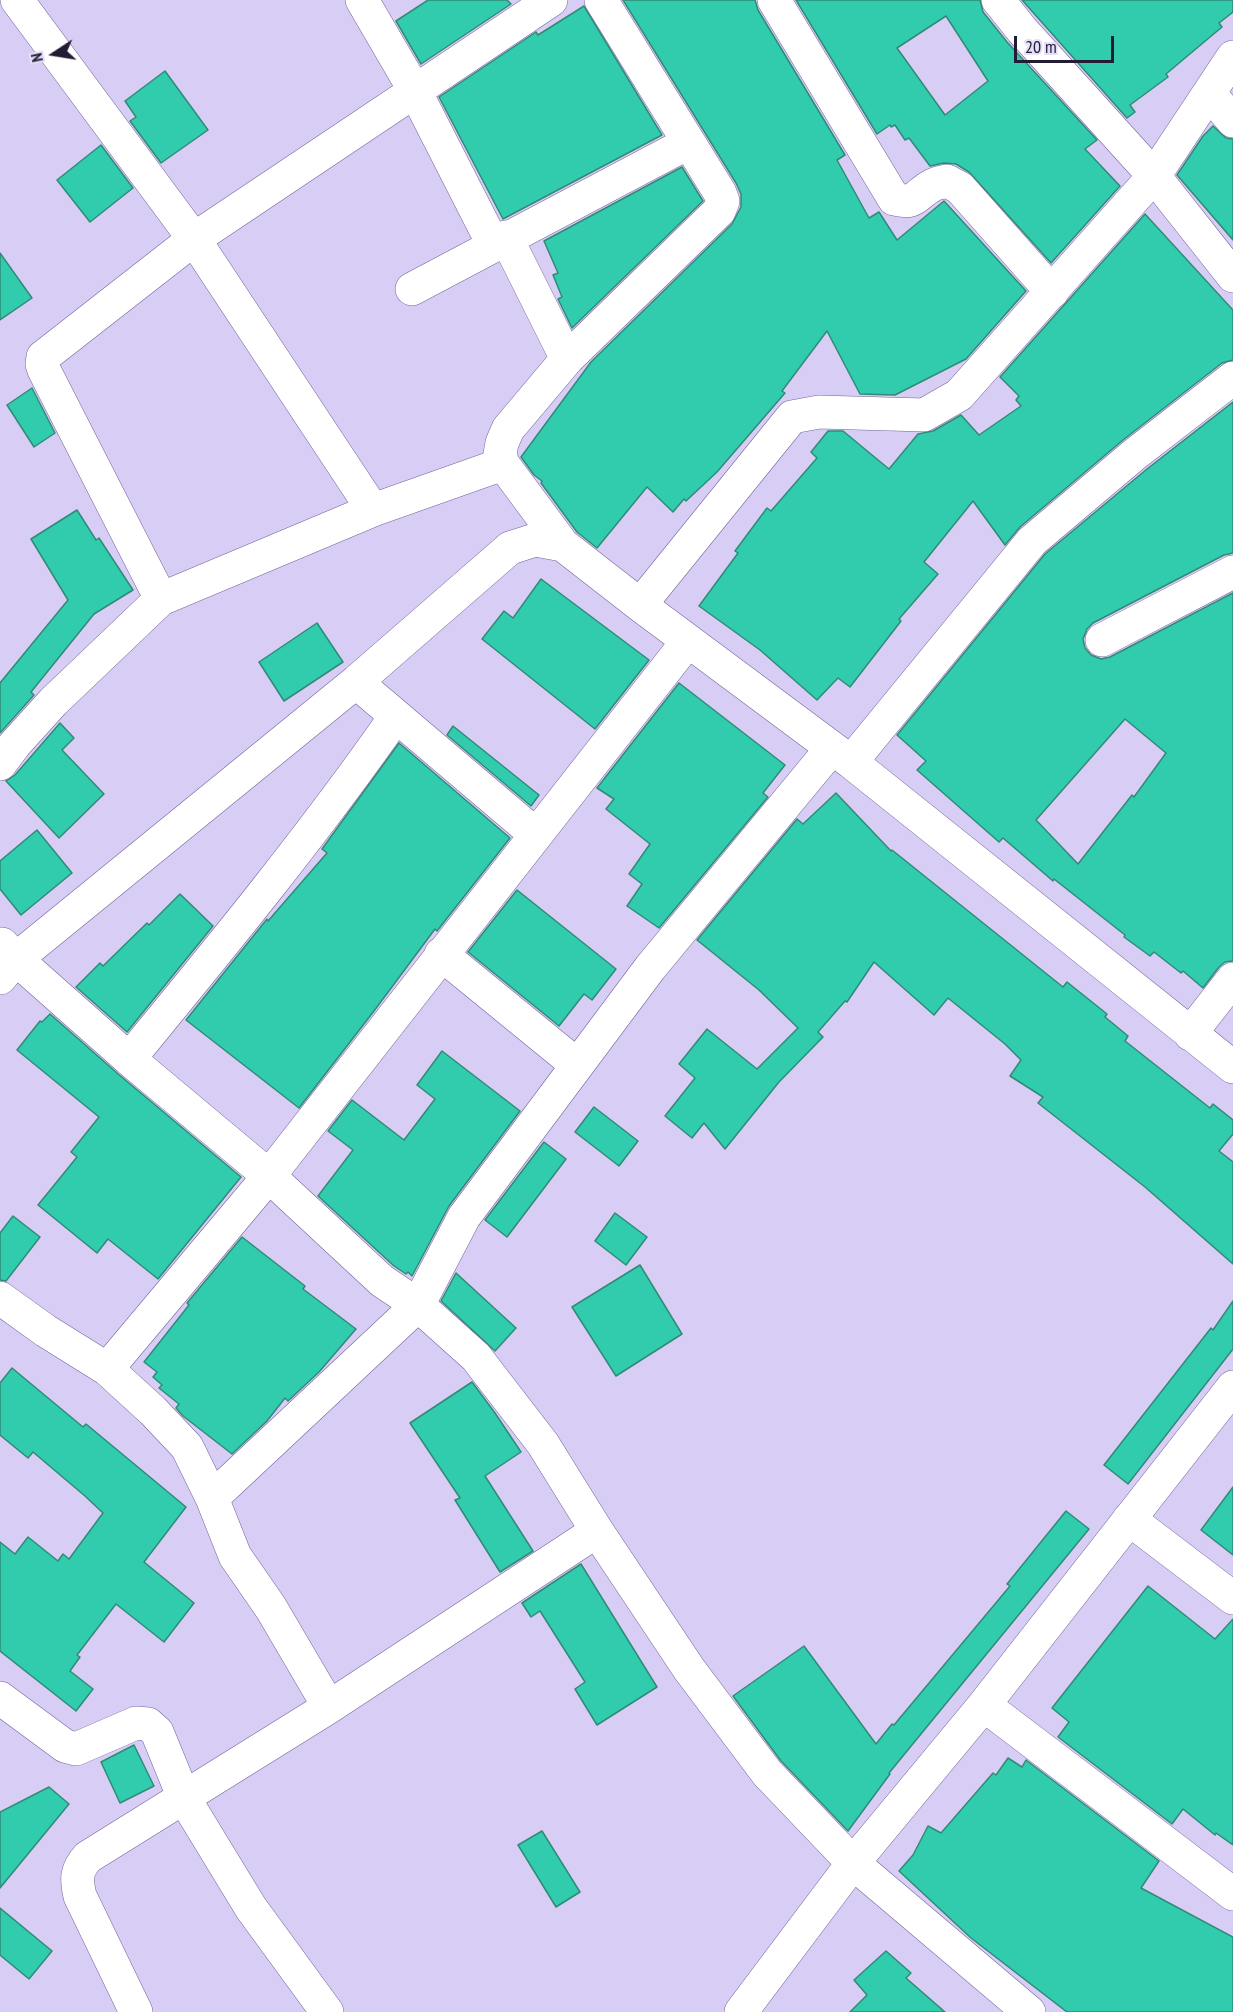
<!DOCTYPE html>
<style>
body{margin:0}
#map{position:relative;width:1233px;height:2012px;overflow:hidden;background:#d8cef5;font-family:"PT Sans Narrow",sans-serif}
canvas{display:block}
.north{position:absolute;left:24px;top:24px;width:60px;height:60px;-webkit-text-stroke:4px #e4def8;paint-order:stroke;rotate:258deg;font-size:16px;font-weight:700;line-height:24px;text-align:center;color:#231c34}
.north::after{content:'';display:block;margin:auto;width:21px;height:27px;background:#231c34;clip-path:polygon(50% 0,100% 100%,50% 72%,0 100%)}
.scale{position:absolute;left:1014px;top:36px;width:100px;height:27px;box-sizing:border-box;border:3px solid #231c34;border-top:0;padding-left:8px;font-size:18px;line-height:21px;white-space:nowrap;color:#231c34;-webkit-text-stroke:4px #e4def8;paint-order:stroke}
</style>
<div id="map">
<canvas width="1233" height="2012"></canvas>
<div class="north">N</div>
<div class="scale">20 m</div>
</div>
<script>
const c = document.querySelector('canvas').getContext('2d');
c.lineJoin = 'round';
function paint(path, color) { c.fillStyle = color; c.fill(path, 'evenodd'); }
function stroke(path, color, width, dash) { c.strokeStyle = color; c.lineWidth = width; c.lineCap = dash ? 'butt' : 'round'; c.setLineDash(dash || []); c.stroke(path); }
const building = new Path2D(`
 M428,0H507L511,4L421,64L396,21Z
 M623,0H755L758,10L845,155L837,160L869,218L879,212L897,240L944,201L1026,291L966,359L895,395L860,394L827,331L782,391L785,393L717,472L686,501L684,499L673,512L647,487L597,548L577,532L541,483L542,481L534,475L521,457L591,362L732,224L741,207V194L736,183Z
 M796,0H980L983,12L1007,42L1097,140L1085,149L1120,186L1051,263L969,172L956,164L944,163L930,166L909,138L905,140L895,125L891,127L890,125L877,134ZM946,16L988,81L945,115L897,48Z
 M1022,0H1233V12L1219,23L1222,27L1166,74L1168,77L1130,105L1135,112L1127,118Z
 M584,6L662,135L503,219L439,97L536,32L538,35Z
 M165,71L208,130L161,163L130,121L136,117L125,101Z
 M1213,126L1226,138L1233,139V240L1177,175L1203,136Z
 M101,145L133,188L90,222L57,180Z
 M682,167L703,201L572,328L558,299L562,297L553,275L558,273L544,241Z
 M1145,214L1233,310V360L1222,363L1123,440L1020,527L1005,545L973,501L924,562L938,574L899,619L901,621L850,687L838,678L817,700L760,650L699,606L738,553L735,551L767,508L771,511L817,458L811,452L828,431H843L889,469L918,434L933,431L961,415L979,435L1021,406L1016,400L1019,396L1000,377Z
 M0,253L32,298L0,320Z
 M32,388L55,433L34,447L7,405Z
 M1233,402V553L1224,555L1093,623L1087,629L1083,639L1085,648L1091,655L1101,659L1110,657L1233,593V961L1225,962L1219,967L1203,988L1183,971L1181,973L1154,952L1150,956L1124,937L1125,935L1054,879L1053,881L1003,838L999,842L917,770L926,761L897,735L1045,554L1147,469ZM1125,719L1166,753L1134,797L1132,795L1078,864L1036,820Z
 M77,510L96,540L99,538L133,590L94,614L31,692L34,695L0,733V683L68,600L31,539Z
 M541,579L649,660L595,729L482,639L504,611L513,618Z
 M317,623L343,662L284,701L259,662Z
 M679,683L785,765L763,793L768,797L659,928L627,906L642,884L629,874L650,844L606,809L614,799L597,788Z
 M60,723L74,738L62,750L104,794L59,838L6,781L15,775Z
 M453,726L539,795L531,806L447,735Z
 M399,743L510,838L437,931L435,929L374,1011L299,1108L186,1020L267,919L268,921L327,853L322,849Z
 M836,793L891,851L892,850L1063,987L1067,982L1107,1014L1105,1017L1128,1036L1125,1041L1210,1108L1213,1104L1233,1120V1134L1219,1151L1233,1162V1264L1145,1187L1038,1103L1043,1097L1010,1076L1021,1060L1005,1044L948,998L934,1015L874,962L847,1002L845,1001L818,1032L823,1037L779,1082L725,1149L704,1123L692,1138L665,1116L695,1078L679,1064L707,1029L757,1069L798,1028L759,990L697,940L797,819L803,824Z
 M37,830L72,873L21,915L0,889V861Z
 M517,890L616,969L592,1000L584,994L559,1026L468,952Z
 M180,894L213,926L127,1032L76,987L100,963L103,966L147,923L149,925Z
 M50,1014L117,1073L241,1177L158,1279L108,1239L97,1253L38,1205L77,1157L71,1152L99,1117L17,1050L40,1021L42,1022Z
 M442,1051L520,1111L449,1206L412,1276L408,1272L406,1274L394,1266L318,1196L353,1150L328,1131L352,1100L404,1140L435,1099L417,1085Z
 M594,1107L638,1141L619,1166L575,1132Z
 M544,1142L566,1159L507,1237L485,1220Z
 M615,1213L647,1237L626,1265L595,1241Z
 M13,1216L40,1237L6,1281L0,1280V1233Z
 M242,1237L305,1286L303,1289L356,1329L319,1372L288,1401L285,1398L267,1421L232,1454L183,1416L176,1408L179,1404L159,1388L162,1385L153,1377L157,1372L144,1362L189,1305L187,1303Z
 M640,1265L682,1334L616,1376L572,1307Z
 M456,1273L516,1328L495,1351L441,1301Z
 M1233,1301V1349L1128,1484L1104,1465L1211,1328L1213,1330Z
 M12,1368L83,1427L86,1424L186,1507L144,1562L194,1603L164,1642L116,1604L77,1655L80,1657L70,1671L93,1689L76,1711L0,1651V1542L15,1554L28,1537L58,1561L63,1554L69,1559L103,1513L85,1496L33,1452L28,1458L0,1435V1383Z
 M472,1382L495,1413L521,1452L485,1476L533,1551L500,1572L455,1500L460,1498L410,1423Z
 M1233,1487V1555L1201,1530Z
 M1066,1511L1089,1529L889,1773L890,1774L848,1831L781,1761L733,1696L804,1646L876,1744L892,1724L894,1725L1010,1586L1007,1584Z
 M581,1564L657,1687L597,1725L575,1689L585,1682L540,1611L531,1617L522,1603Z
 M1148,1586L1215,1639L1233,1619V1845L1216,1833L1215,1835L1183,1809L1172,1824L1058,1737L1069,1722L1052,1708Z
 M134,1745L154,1786L120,1803L101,1762Z
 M1008,1758L1022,1767L1026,1760L1159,1861L1141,1888L1233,1937V2012H1067L971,1938L899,1871L913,1855L928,1826L941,1833L993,1773L996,1775Z
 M49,1787L69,1804L0,1888V1812Z
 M542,1831L580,1892L556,1907L518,1845Z
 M0,1908L52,1951L29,1979L0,1955Z
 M886,1951L911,1973L906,1978L945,2012H850L867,1995L854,1980Z`);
paint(building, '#31ccae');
stroke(building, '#318a77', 1.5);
const minor = new Path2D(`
 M17,0L194,239L373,510
 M362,0L415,91L493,244
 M774,0L894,199C918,205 915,194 933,185C937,183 942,182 947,181L960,188L1052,292
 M998,0L1022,30L1154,176L1233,276
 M1209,93L1233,121
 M506,237L567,359
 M412,289L688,143
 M563,545L503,464L500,454L502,443L508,429L567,359L719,211L723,201L720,193L601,0
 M161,599L44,370L42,364L43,357L194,239L551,0
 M640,605L792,417L819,412L924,415L959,395L1154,176L1233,57
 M1102,640L1233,572
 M356,682L535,834
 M851,762L1032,541L1135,454L1233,378
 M0,764L15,744L53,702L161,599L373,510L503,464
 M2,944L16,959L129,1059L269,1176L382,1281L418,1305L476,1357L543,1444L597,1531L689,1669L767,1773L853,1863L1029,2012
 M441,954L577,1065
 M0,978L16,959L356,682L510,548L535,540L563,545L640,605L851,762L1233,1067
 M1190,1034L1233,979
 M129,1059C221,947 313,835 396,716
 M0,1298L46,1331L107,1369L153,1411L187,1447L212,1498L235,1556L271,1608L329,1707
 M107,1369L269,1176L688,641
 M212,1498L418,1305L464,1217L650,968L832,748
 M1129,1519L1233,1598
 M0,1698L65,1746L76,1749L136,1723L148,1724L157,1732L184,1798L251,1908L327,2012
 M984,1705L1233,1894
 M136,2012L80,1896C76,1879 76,1870 88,1857L329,1707L597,1531
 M741,2012L853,1863L984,1705L1233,1387`);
stroke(minor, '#72629c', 34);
stroke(minor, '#fff', 33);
</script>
